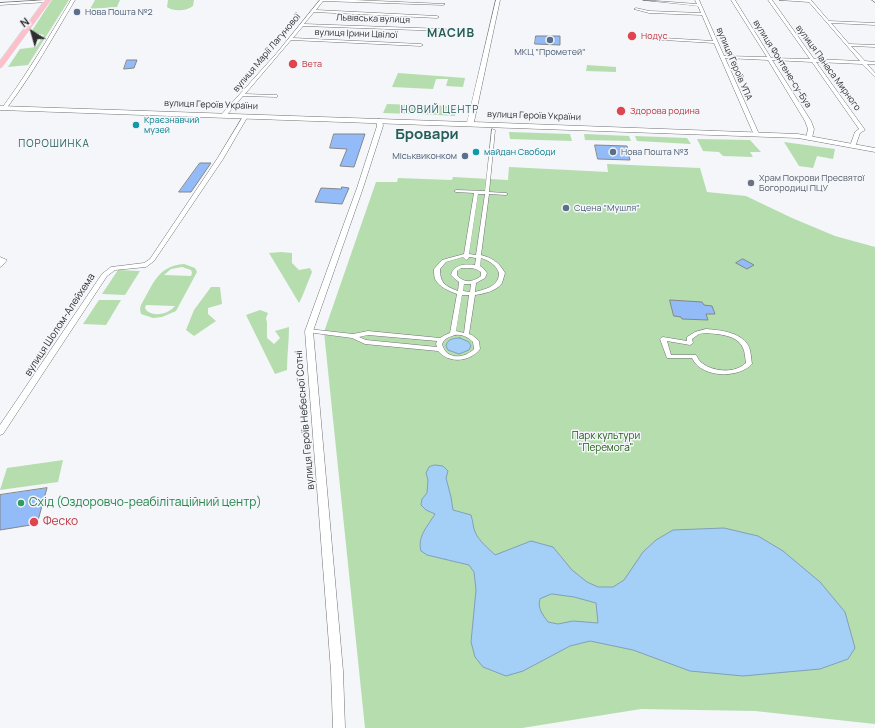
<!DOCTYPE html>
<meta charset="utf-8">
<style>
body{margin:0}
#map{position:relative;width:875px;height:728px;overflow:hidden;background:#f4f6fa;font-family:Manrope,sans-serif}
canvas{display:block}
.north{position:absolute;left:12px;top:12px;width:40px;height:40px;-webkit-text-stroke:3px #f4f6fa;paint-order:stroke;rotate:323deg;font-size:11px;font-weight:700;line-height:16px;text-align:center;color:#2e2e30}
.north::after{content:'';display:block;margin:auto;width:14px;height:18px;background:#2e2e30;clip-path:polygon(50% 0,100% 100%,50% 72%,0 100%)}
</style>
<div id="map">
<canvas width="875" height="728"></canvas>
<div class="north">N</div>
</div>
<script>
const c = document.querySelector('canvas').getContext('2d');
c.lineJoin = 'round';
function paint(path, color) { c.fillStyle = color; c.fill(path, 'evenodd'); }
function stroke(path, color, width, dash) { c.strokeStyle = color; c.lineWidth = width; c.lineCap = dash ? 'butt' : 'round'; c.setLineDash(dash || []); c.stroke(path); }
function drawText(font, color, halo, rows, align = 'center') {
  c.font = font + ' Manrope,sans-serif'; c.lineWidth = 3; c.setLineDash([]); c.textBaseline = 'middle'; c.strokeStyle = halo; c.fillStyle = color; for (const [text, x, y, turn = 0] of rows) {
    c.save(); c.translate(x, y); c.rotate((+turn || 0) * Math.PI / 180); c.textAlign = isNaN(turn) ? turn : align; if (halo) c.strokeText(text, 0, 0); c.fillText(text, 0, 0); c.restore();
  }
}
paint(new Path2D(`
 M52,0H69L28,65L8,67L20,49L36,47L44,35L31,32Z
 M95,0H120L117,7L90,9Z
 M168,0H194L193,6C187,11 174,12 167,7Z
 M587,65L616,67V72L586,71Z
 M398,73L465,78L463,87L446,86L448,79H436L433,89L392,87Z
 M387,104L416,105L413,114L383,113Z
 M422,105L457,106L455,116L420,114Z
 M509,132L570,134L572,141L510,139Z
 M584,134L629,136L631,141L585,140Z
 M635,136L687,138L691,144L637,141Z
 M697,139L750,140L761,152H750L753,157L723,156L719,152L703,151Z
 M784,142L835,149L833,159L817,156L813,168L799,166Z
 M607,164L700,168L707,192L746,196L792,218L835,236L875,247V724L755,711L641,709L522,728H365L324,332L376,182H397L398,178L452,180L453,177L508,180L509,167L608,172Z
 M281,252L292,253V263L299,270L310,268L312,272L302,297L299,303L269,253Z
 M184,264L195,268L197,272L176,311L162,317L153,318L141,314L140,309L141,305C153,285 157,266 184,264ZM182,267L191,270L192,273L191,276L164,275L171,269ZM146,305L175,306C168,314 156,317 147,311L145,308Z
 M118,270L140,271L125,295L102,294Z
 M211,287H220L222,304L208,308V314L216,321L194,336L186,330L194,310Z
 M99,300H121L106,325L83,324Z
 M260,310L268,313L266,318L267,323V338L274,344L280,338L275,331L289,327C289,342 287,355 287,370L275,374L246,315Z
 M63,460L58,482L0,490L7,468Z`), '#b5ddae');
const water = new Path2D(`
 M460,338L469,342L471,346L469,350L459,354L448,350L446,346C447,339 454,338 460,338Z
 M435,465L443,466L448,471L446,478L451,497L453,510L471,515C473,521 473,527 475,532C479,541 488,548 495,555L531,541L553,547L572,570L587,582L598,587H613L624,580L643,552L656,540L673,530L724,528L758,536L783,551L820,582L845,612L855,648L848,659L820,669L743,676L690,671L633,650L590,641L570,646L523,671L506,676L483,667L475,657L471,642L476,590L474,572L469,565L427,555L421,551C417,536 428,526 435,514L426,510L421,505L422,499L427,493L428,480L426,473L429,467ZM552,594L574,597L596,603L598,623L573,621L558,624L548,622C543,615 537,608 540,599Z`);
paint(water, '#a4d0f7');
stroke(water, '#819fbb', 1);
const building = new Path2D(`
 M536,36H560V45L535,44Z
 M127,60H137L134,68L124,69Z
 M334,134H365L354,167L340,166L347,149L330,148Z
 M595,145L627,146L630,160L598,159Z
 M200,163H211L191,192H179Z
 M342,187L349,188L342,204L315,202L321,188L341,189Z
 M743,259L754,265L747,269L736,263Z
 M670,300L702,302L704,305L712,306L715,314H706L708,320L682,319L681,317L674,316Z
 M47,488L37,524L0,530V495Z`);
paint(building, '#93bbf7');
stroke(building, '#848689', 1);
const pedestrian = new Path2D(`
 M492,129L495,130L489,192L506,193L508,194L506,195L489,194L481,255C492,258 499,262 505,273C504,276 503,280 502,283C497,291 483,294 475,295L469,334L472,335L479,341L480,349C470,362 449,364 438,351L365,344L352,338L307,332L306,331L307,330L309,329L353,334L368,331L440,338L445,335L450,333L457,294C449,291 439,287 435,279C434,276 434,272 434,269L442,260L464,254L474,193L456,192L454,191L456,190L485,191ZM478,194H485L476,255L469,254ZM463,257L466,260L468,259L469,257L476,258L475,265C465,264 454,264 451,275L455,279L459,282L458,291C445,286 440,283 440,269L446,262ZM481,258C490,261 496,265 499,273C499,276 498,280 496,282C492,288 482,290 475,292L476,283L485,278L487,273L483,268L480,266ZM461,268C468,268 475,267 481,272V276C472,283 463,283 457,275V271ZM464,284H471L470,292L463,291ZM462,295H469L464,333L456,331ZM368,335L437,341L436,344L437,347L366,340L359,337ZM455,335C462,334 468,337 473,342L474,349C464,359 446,360 442,344C445,338 449,337 455,335Z
 M706,329C720,330 740,332 748,345C751,350 751,358 752,364C738,379 701,378 692,358H667L660,339L661,338L663,337L687,341V337L695,332ZM706,333C718,334 738,335 743,348C745,352 745,358 746,363C743,365 741,367 738,368C727,373 707,370 699,360C698,359 697,356 696,355H671L667,341L690,345L693,343L692,339L699,334Z`);
const minor = new Path2D(`
 M48,0L47,2L0,5V3Z
 M71,0H75C53,37 32,75 6,109H2V108C27,74 49,37 71,0Z
 M320,0H354L445,4L443,5L323,1L316,10L437,16L439,17L437,18L314,12L304,24L445,29L447,30L445,31L303,26L293,38L421,44L423,45L421,46L291,40L245,94L275,95H277V97L243,96L225,117H221V115L276,54Z
 M643,0L697,4L695,0H699L724,56L767,57L731,0H735L771,58L810,59L768,0H772L814,59L860,61L809,2L779,0H811L829,21L875,23V25L831,23L849,44L875,45V47L851,46L865,61L875,62V64H867L875,73V77L862,64L816,62L865,130L860,133L855,147L850,146L855,132L859,129L812,62L772,60L811,121L814,129L812,138L809,140L806,138L808,129L805,121L768,60L725,58L759,134L754,135L714,43L647,39L645,38L647,37L713,41L702,15L649,13L634,9L636,8L649,11L701,13L698,6Z
 M872,0H875V2Z
 M244,115L248,116L223,159L154,261L146,267L115,270L107,276L3,434L0,435V425L102,274L111,267L144,263L150,259L217,159Z
 M379,119L382,121L383,126L363,188L313,331L343,671L345,728H333L331,671L305,331L357,188L377,126L376,121Z
 M0,257L7,260L2,266L0,267Z`);
const secondary = new Path2D(`
 M496,0H500L474,122L798,134L875,148V152L798,138L0,110V106L467,122Z`);
const primary = new Path2D(`
 M45,0H51L2,67L0,68V61Z`);
stroke(pedestrian, '#717375', 1);
stroke(minor, '#717375', 1);
stroke(secondary, '#717375', 1);
stroke(primary, '#d1d1d1', 1);
paint(pedestrian, '#fff');
paint(minor, '#fff');
paint(secondary, '#fff');
paint(primary, '#fdc0cb');
for (const [x, y, r, color] of [
 [77,12,4,"#5c6f8a"],
 [632,36,5,"#e0444e"],
 [550,40,4,"#5c6f8a"],
 [293,64,5,"#e0444e"],
 [621,111,5,"#e0444e"],
 [136,125,4,"#0f9aa8"],
 [476,152,4,"#0f9aa8"],
 [613,152,4,"#5c6f8a"],
 [465,156,4,"#5c6f8a"],
 [751,183,4,"#6b7280"],
 [566,208,4,"#5c6f8a"],
 [21,503,4,"#2e9e5b"],
 [34,522,5,"#e0444e"]
]) { const dot = new Path2D(); dot.arc(x, y, r, 0, 2 * Math.PI); c.fillStyle = color; c.fill(dot); stroke(dot, '#f4f6fa', 1.5); }
drawText('9px', '#4e5e75', '#f4f6fa', [
 ["Нова Пошта №2",85,12],
 ["МКЦ \"Прометей\"",550,52,"center"],
 ["Нова Пошта №3",621,152],
 ["Міськвиконком",457,156,"right"],
 ["Сцена \"Мушля\"",574,208]
], 'left');
drawText('9px', '#2e2e30', '#f4f6fa', [
 ["Львівська вулиця",373,19,2],
 ["вулиця Ірини Цвілої",356,34,2],
 ["вулиця Марії Лагунової",267,53,-50],
 ["вулиця Героїв УПА",734,64,67],
 ["вулиця Фонтене-су-Буа",782,64,58],
 ["вулиця Панаса Мирного",828,68,54],
 ["вулиця Героїв України",211,105,2],
 ["вулиця Героїв України",534,116,2]
]);
drawText('9px', '#be3a42', '#f4f6fa', [
 ["Нодус",641,36],
 ["Вета",302,64],
 ["Здорова родина",630,111]
], 'left');
drawText('9px', '#0d838f', '#f4f6fa', [
 ["Краєзнавчий",144,120],
 ["музей",144,130],
 ["майдан Свободи",484,152]
], 'left');
drawText('9px', '#5b616d', '#f4f6fa', [
 ["Храм Покрови Пресвятої",759,178],
 ["Богородиці ПЦУ",759,188]
], 'left');
c.letterSpacing = '1px';
drawText('10px', '#255e59', '#f4f6fa', [
 ["НОВИЙ ЦЕНТР",440,110],
 ["ПОРОШИНКА",54,144]
]);
c.letterSpacing = '0px';
drawText('10px', '#2e2e30', '#f4f6fa', [
 ["вулиця Шолом-Алейхема",60,325,-57],
 ["вулиця Героїв Небесної Сотні",305,420,-95]
]);
drawText('10px', '#1d5a12', '#f4f6fa', [
 ["Парк культури",606,436],
 ["\"Перемога\"",606,448]
]);
c.letterSpacing = '1px';
drawText('bold 12px', '#255e59', '#f4f6fa', [
 ["МАСИВ",451,34]
]);
c.letterSpacing = '0px';
drawText('12px', '#27864d', '#f4f6fa', [
 ["Схід (Оздоровчо-реабілітаційний центр)",29,503]
], 'left');
drawText('12px', '#be3a42', '#f4f6fa', [
 ["Феско",43,522]
], 'left');
drawText('bold 15px', '#255e59', '#f4f6fa', [
 ["Бровари",427,135]
]);
</script>
